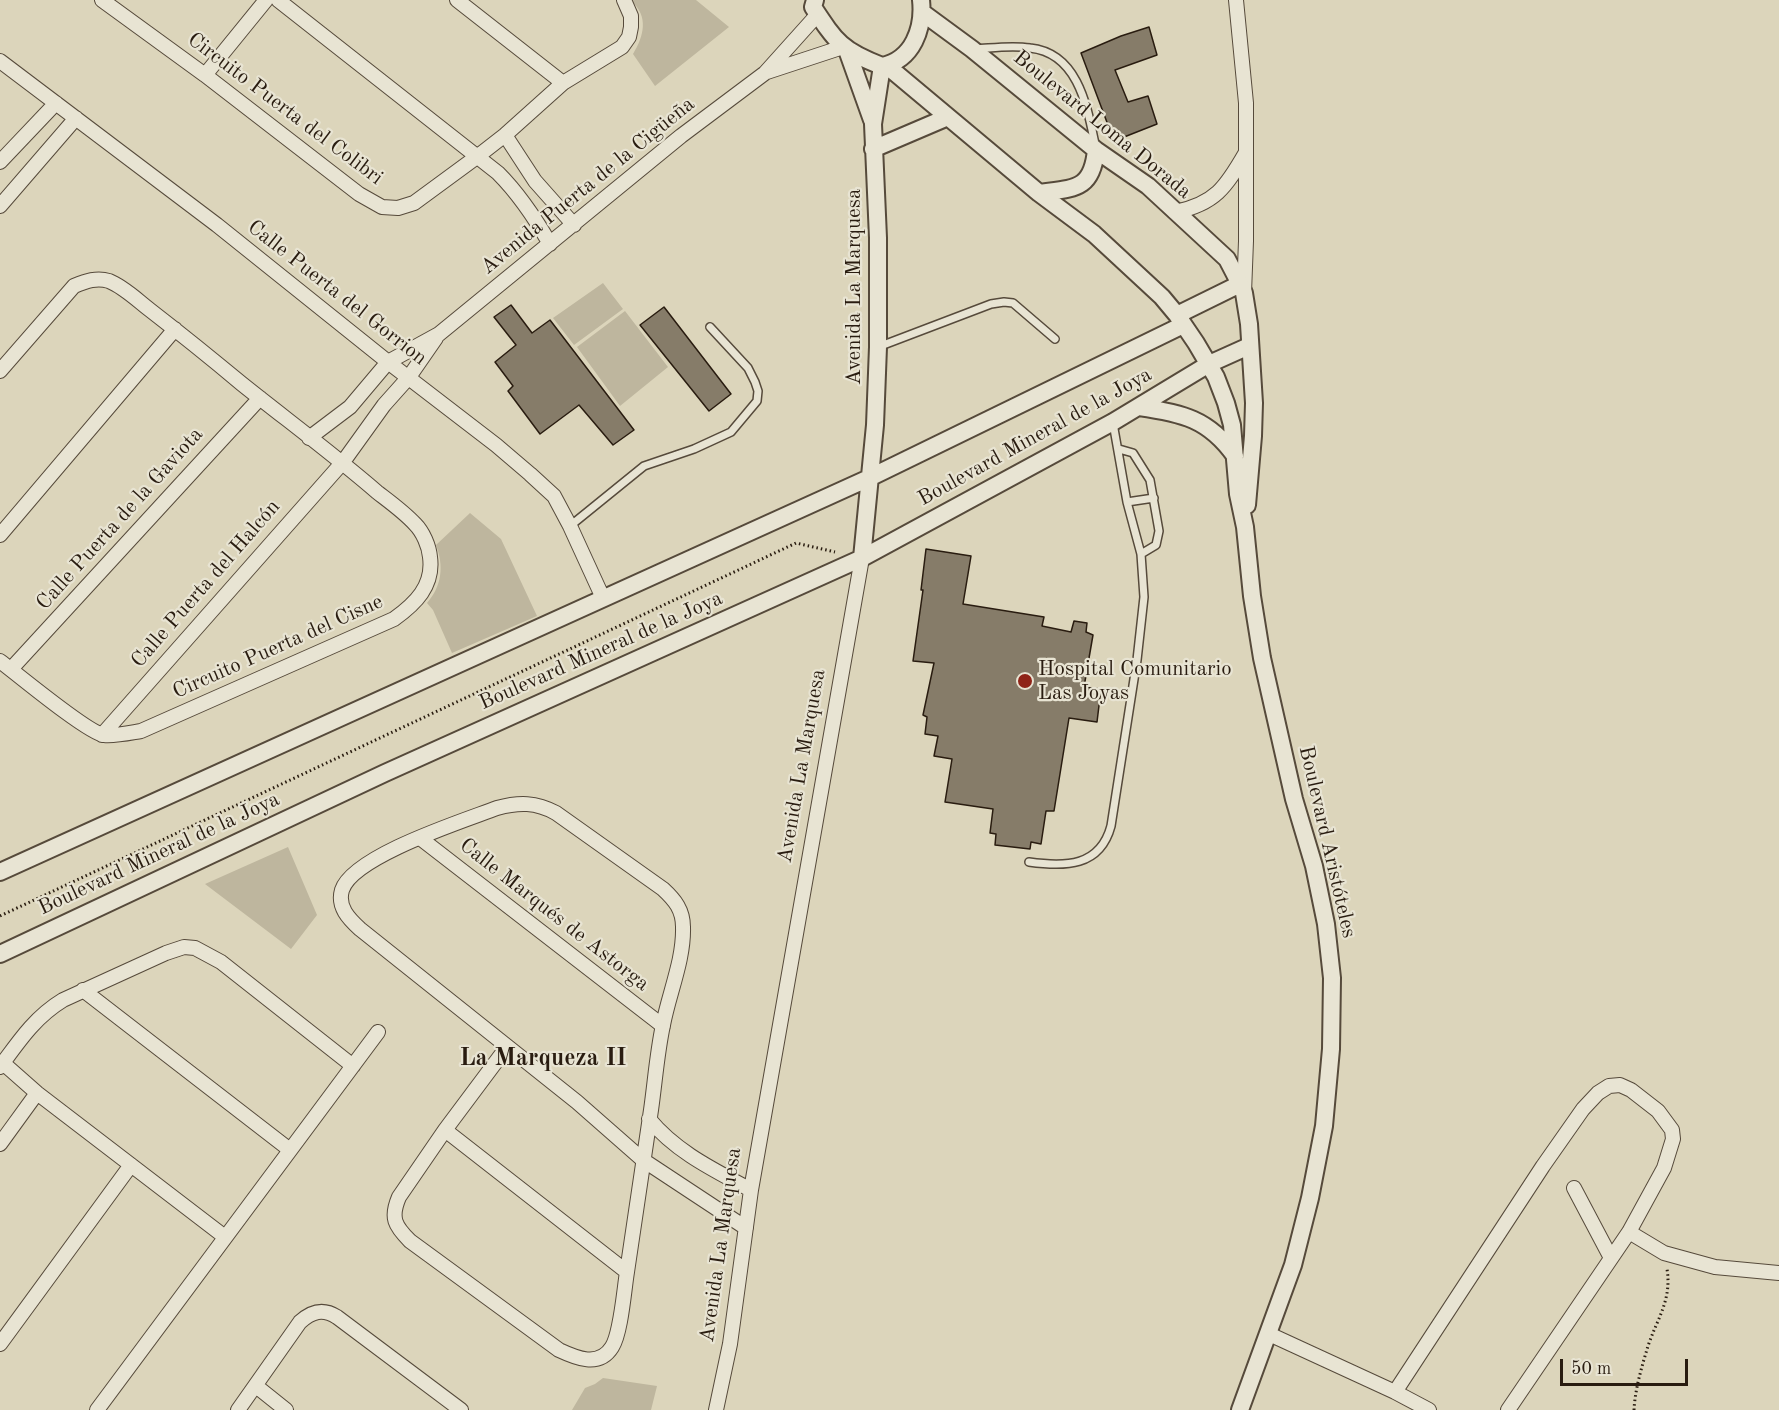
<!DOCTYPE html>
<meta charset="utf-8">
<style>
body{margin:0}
#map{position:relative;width:1779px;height:1410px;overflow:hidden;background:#dcd5bb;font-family:"Old Standard TT",serif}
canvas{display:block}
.scale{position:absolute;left:1560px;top:1359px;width:128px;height:27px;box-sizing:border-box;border:3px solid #291c10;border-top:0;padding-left:8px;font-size:18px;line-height:21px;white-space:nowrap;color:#291c10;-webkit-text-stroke:4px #e8e4d3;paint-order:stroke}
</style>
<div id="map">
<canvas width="1779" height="1410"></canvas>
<div class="scale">50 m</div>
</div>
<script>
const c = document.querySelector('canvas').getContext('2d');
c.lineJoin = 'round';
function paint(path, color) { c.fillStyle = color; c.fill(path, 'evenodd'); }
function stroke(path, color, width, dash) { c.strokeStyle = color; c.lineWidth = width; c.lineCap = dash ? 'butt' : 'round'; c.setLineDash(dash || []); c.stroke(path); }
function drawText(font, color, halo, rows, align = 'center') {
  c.font = font + ' "Old Standard TT",serif'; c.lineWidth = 4.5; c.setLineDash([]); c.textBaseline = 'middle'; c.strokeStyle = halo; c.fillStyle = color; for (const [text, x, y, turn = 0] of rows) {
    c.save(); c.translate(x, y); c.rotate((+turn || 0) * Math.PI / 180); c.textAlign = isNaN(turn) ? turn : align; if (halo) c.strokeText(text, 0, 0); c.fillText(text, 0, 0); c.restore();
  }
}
paint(new Path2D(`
 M632,0H696L729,27L655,86L633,54C644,36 649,16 631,1Z
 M603,283L623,309L574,345L553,318Z
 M625,311L668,367L620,406L577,347Z
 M470,513L501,539L537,616L452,653L433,610L427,603C442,586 444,566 436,545Z
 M288,847L317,915L291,949L205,884Z
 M603,1378L657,1386L651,1410H572L585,1388L595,1384Z`), '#beb69e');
const building = new Path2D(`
 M1149,27L1157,55L1115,70L1128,102L1148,96L1157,124L1114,141L1081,53L1121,36Z
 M511,305L532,333L550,320L634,430L613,445L579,405L540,434L508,391L513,386L495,362L516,345L494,317Z
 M664,307L731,394L709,411L640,325Z
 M926,549L971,556L963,604L1044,617L1042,626L1071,632L1074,621L1087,623L1086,632L1093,635L1084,687L1101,689L1097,722L1069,718L1054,811H1046L1041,844L1031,842L1030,849L995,845L996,834L990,833L993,809L945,802L952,759L934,756L938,736L925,734L927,717L923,715L934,663L913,661L923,590H921Z`);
paint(building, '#867c69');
stroke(building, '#291c10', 1.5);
const service = new Path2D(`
 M975,49C993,48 1012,45 1030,48C1078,53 1087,106 1095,144
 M878,347L991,304L1004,302L1013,303L1055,339
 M1119,449L1133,453L1150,480L1159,531L1156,545L1141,554
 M1127,502L1154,498
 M570,526L644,466L694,449L731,432L757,401L758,391L755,382L748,368L710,327
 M1029,862C1065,867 1100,867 1111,826L1137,660L1144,597L1141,554L1127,502L1113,423`);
const minor = new Path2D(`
 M102,0L205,75L359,194L382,207L398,208L414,203L478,156L505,135L563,83L622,47L629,37L631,27V16L624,0
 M278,0L498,173C519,194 535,218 550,244
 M457,0L563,83
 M1236,0L1246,103V241L1244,293
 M0,61L217,225L388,362L496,445L530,474L554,496L570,526L603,598
 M767,72L843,47
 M205,75L266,0
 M505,135L535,181L574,225
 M0,162L56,103
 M0,206L76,118
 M1175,212C1215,204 1226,187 1245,154
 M0,371L74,286C86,281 97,277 109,281C124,287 137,300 150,310C181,334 212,359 242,384C287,420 333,454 377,492C390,502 404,512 415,524C423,532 429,546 430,557C434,586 415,604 394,619L141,731C129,733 116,736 104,735C88,733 17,674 0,661
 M309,438L350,407L388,362L439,334L681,136L765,73L818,14
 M0,535L175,329
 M11,669L260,398
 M102,735L343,462L384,405L409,377L436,338
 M420,838L663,1026
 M83,990L290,1150
 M507,1047L445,1130L399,1197C390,1218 395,1226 410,1241L559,1350C576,1358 599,1368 612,1347C621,1333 624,1290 627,1272C635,1218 643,1164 651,1110C655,1082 657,1053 663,1025C669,993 684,960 683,927C683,910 675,900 663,889L556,813C536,802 519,802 497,808C463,821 353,856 342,890C337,907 349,919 360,929L577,1102L643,1160L746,1228
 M3,1063L37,1093L225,1237
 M0,1067C19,1041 35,1017 63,1000L166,953L184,947L195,948L221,962L353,1066
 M649,1119C676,1152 714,1170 751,1190
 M445,1130L627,1272
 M0,1144L37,1093
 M1574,1188L1611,1258
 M1629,1232L1664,1253L1715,1267L1779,1273
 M1269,1334L1395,1392L1429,1410
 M0,1344L131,1165
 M256,1386L286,1410
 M1395,1392L1543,1166L1583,1109L1598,1093L1609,1086L1620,1085L1631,1090L1658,1111L1672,1130L1673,1139L1664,1168L1629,1232L1508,1410
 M97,1410L378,1032
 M238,1410L300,1322C312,1311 323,1308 337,1317L461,1410
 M716,1410L730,1344L751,1190L862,558`);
const tertiary = new Path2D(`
 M815,0L813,7C836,42 842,51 882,66C913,60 924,28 921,0
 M923,13L972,49L1096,150L1148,186L1227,259L1240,284
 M847,50L872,120
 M886,65L1039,193L1094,234L1162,297L1177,315L1196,343L1216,377L1226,403L1232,425L1238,494L1245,527L1252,596L1262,658L1294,799L1314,866L1326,924L1332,978L1331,1049L1324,1126L1310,1198L1293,1265L1240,1410
 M873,149L948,117
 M1039,193C1075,188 1092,190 1096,150
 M1177,315L1240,284L1244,293L1249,324L1254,403L1253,436L1247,505
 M1139,407C1182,413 1209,419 1235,456
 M862,558L875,425L878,347V238L873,124L882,66
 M0,872L869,478L1183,325
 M0,954L385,773L862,558L1113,422L1209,364L1249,346`);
stroke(service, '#564a3b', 10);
stroke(minor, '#564a3b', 16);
stroke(tertiary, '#564a3b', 20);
stroke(new Path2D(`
 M0,916L796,543L835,552
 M1634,1410C1635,1389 1642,1366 1648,1346C1657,1319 1672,1300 1667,1269`), '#291c10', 3, [1.5, 3]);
stroke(service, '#e8e4d3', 7);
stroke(minor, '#e8e4d3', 14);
stroke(tertiary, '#e8e4d3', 16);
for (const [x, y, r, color] of [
 [1025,681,8,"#8f2418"]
]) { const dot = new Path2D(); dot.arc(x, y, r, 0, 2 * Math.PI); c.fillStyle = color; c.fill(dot); stroke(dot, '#e8e4d3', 2); }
drawText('21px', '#291c10', '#e8e4d3', [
 ["Circuito Puerta del Colibri",285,109,37],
 ["Boulevard Loma Dorada",1102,125,39],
 ["Avenida Puerta de la Cigüeña",588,186,-39],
 ["Avenida La Marquesa",854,287,-90],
 ["Calle Puerta del Gorrion",337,293,38],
 ["Boulevard Mineral de la Joya",1035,437,-29],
 ["Calle Puerta de la Gaviota",120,519,-48],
 ["Calle Puerta del Halcón",206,584,-49],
 ["Circuito Puerta del Cisne",278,647,-24],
 ["Boulevard Mineral de la Joya",601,651,-24],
 ["Avenida La Marquesa",802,766,-80],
 ["Boulevard Aristóteles",1327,842,77],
 ["Boulevard Mineral de la Joya",159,854,-25],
 ["Calle Marqués de Astorga",554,915,38],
 ["Avenida La Marquesa",721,1245,-82]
]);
drawText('21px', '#291c10', '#e8e4d3', [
 ["Hospital Comunitario",1038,669],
 ["Las Joyas",1038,693]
], 'left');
drawText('bold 24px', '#291c10', '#e8e4d3', [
 ["La Marqueza II",543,1059]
]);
</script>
